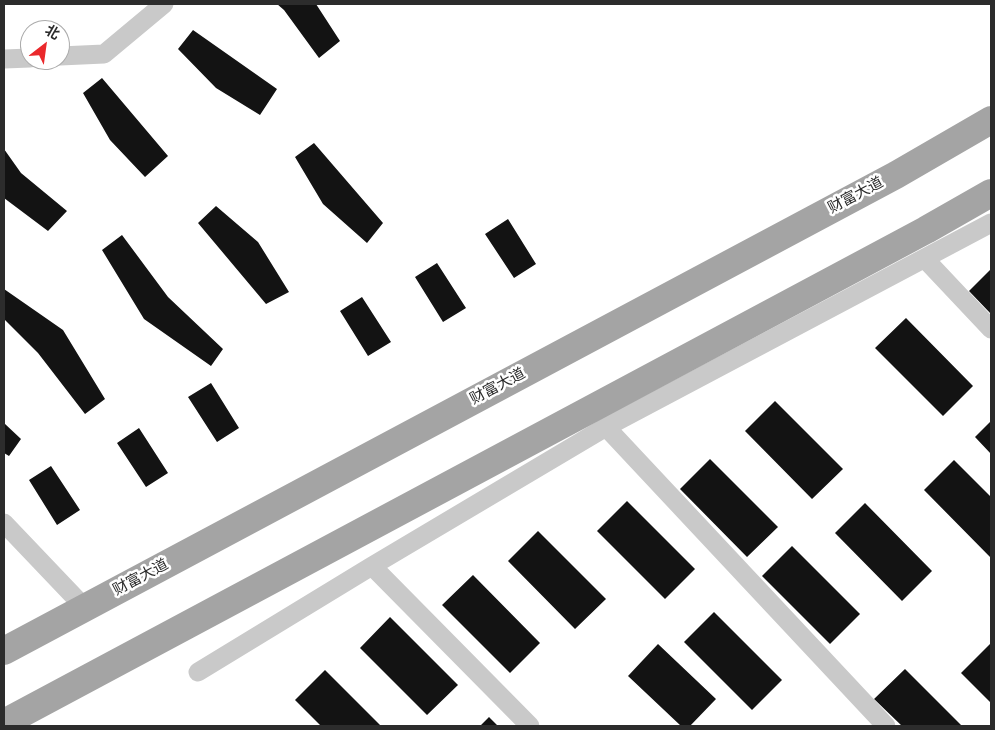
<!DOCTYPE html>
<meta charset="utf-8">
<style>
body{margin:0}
#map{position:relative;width:995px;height:730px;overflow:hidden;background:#fff;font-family:"Nunito Sans","Noto Sans SC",sans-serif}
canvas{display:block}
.frame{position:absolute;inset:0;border:5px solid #2c2c2c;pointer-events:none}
.north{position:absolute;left:20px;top:20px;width:50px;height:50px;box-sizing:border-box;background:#fff;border:1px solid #ababab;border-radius:50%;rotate:30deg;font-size:14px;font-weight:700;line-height:20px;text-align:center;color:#2c2c2c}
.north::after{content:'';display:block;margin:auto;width:18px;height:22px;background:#ea282b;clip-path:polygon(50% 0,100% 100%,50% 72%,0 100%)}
</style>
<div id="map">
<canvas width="995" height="730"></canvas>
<div class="frame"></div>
<div class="north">北</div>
</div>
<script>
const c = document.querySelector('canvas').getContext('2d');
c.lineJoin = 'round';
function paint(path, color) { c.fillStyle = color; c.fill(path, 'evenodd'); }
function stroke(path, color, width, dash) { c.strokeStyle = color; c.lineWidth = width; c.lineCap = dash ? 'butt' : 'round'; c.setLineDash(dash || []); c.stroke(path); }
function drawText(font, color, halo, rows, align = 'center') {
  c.font = font + ' "Nunito Sans","Noto Sans SC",sans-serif'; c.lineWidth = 5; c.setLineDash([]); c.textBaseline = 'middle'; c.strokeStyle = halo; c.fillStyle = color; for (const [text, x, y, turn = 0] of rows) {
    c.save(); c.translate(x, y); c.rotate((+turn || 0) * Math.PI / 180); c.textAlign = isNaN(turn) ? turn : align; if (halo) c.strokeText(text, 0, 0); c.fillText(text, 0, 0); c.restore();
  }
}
paint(new Path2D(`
 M277,4H316L340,41L319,58L284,10Z
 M193,30L277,89L260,115L216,88L178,49Z
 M102,78L168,156L145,177L110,140L83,93Z
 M314,143L383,223L367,243L323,204L295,157Z
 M4,149L21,173L67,211L48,231L4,198Z
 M216,206L258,242L289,292L266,304L198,223Z
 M508,219L536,264L514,278L485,234Z
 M122,235L168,297L223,349L211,366L144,319L102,250Z
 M437,263L466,308L443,322L415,277Z
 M991,269V314L969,291Z
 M4,289L63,330L105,399L85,414L38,353L4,319Z
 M362,297L391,342L368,356L340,311Z
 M906,318L973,386L943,416L875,348Z
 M211,383L239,428L217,442L188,397Z
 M775,401L843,469L812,499L745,431Z
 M991,421V454L975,437Z
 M4,423L21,439L9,456L4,453Z
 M139,428L168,473L146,487L117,443Z
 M710,459L778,527L747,557L680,489Z
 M954,460L991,497V558L924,490Z
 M51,466L80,510L57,525L29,480Z
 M627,501L695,569L665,599L597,531Z
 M865,503L932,571L902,601L835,533Z
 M538,531L606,599L575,629L508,561Z
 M792,546L860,614L830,644L762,576Z
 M473,575L540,643L510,673L442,605Z
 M714,612L782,680L752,710L684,642Z
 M390,617L458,685L427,715L360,648Z
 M991,643V703L961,673Z
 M658,644L716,699L690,726H681L628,676Z
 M905,669L962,726H902L874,699Z
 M325,670L381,726H321L295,700Z
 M489,717L498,726H480Z`), '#131313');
stroke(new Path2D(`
 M60,56L104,54L164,4
 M4,59L30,58
 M925,259L991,329
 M606,427L886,726
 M4,523L85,608
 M372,566L530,726
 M198,672L372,566L606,427L991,223`), '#c9c9c9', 19);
stroke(new Path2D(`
 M4,651L896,175L991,120
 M4,723L926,230L991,193`), '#a4a4a4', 28);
drawText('15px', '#2c2c2c', '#fff', [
 ["财富大道",856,196,-28],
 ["财富大道",498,387,-28],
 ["财富大道",141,578,-28]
]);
</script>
